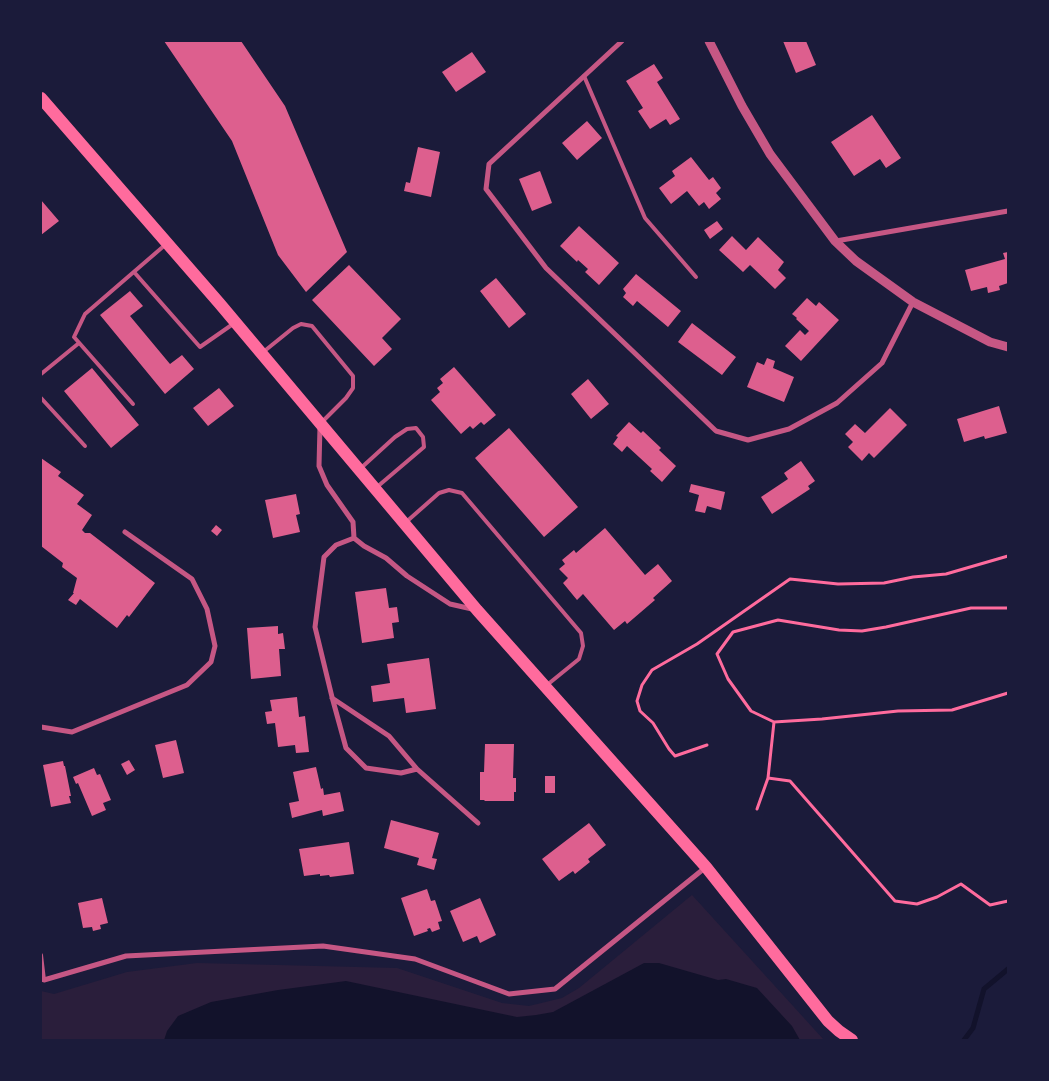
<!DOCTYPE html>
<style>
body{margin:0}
#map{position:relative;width:1049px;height:1081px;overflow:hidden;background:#1b1b3a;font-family:"Alegreya Sans",sans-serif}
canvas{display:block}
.frame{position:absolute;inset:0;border:42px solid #1b1b3a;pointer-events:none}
</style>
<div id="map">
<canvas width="1049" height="1081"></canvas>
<div class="frame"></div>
</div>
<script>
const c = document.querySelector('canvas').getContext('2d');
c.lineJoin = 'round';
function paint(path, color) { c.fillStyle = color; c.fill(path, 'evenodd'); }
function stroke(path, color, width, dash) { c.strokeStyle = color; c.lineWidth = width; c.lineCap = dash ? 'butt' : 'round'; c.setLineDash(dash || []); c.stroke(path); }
paint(new Path2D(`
 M692,895L824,1040H41V991L54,994L127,972L197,963L397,968L502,1003L529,1006L562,998L579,988Z`), '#2a1e3b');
paint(new Path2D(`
 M644,963H659L718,980L726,979L757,988L792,1026L800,1040H164L167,1031L178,1016L211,1002L278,990L346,981L517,1017L536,1015L553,1012Z`), '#12122b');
stroke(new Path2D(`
 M964,1040L973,1028L984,989L1008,969`), '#12122b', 5);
paint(new Path2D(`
 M164,41H241L285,106L347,252L306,292L278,255L232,141Z
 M783,41H806L816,65L796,73Z
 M472,52L486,72L456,92L442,72Z
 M654,64L663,78L657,82L680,119L670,125L666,119L650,129L638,111L643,108L626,81Z
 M872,115L901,158L886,168L880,159L854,176L831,142Z
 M587,121L602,138L577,160L562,143Z
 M418,147L440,152L431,197L404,191L406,182L410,183Z
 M691,157L709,180L713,177L721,188L716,193L721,199L709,209L704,202L699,206L687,191L671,204L659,188L675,176L672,171Z
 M540,171L552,203L532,211L519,179Z
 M41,200L59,221L41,235Z
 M717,221L723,229L710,239L704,230Z
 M579,226L619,263L599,285L585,272L588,269L578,260L577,262L560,246Z
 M732,236L746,250L758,237L784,262L778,270L786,278L775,289L750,265L743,272L719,250Z
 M1008,252V283L999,286L1000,290L988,293L987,287L971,291L965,270L1005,259L1003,253Z
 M349,265L401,319L382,338L392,349L374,366L312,300Z
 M636,274L681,311L668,327L637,301L633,306L623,297L626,293L623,289Z
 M496,278L526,314L509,328L480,291Z
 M130,291L143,306L130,316L170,364L182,355L194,369L165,394L100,315Z
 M807,298L816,306L819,302L839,320L801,361L785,346L800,330L805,335L809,331L796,319L797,318L792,314Z
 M692,323L736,357L722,375L678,342Z
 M767,358L775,361L773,368L794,377L784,402L747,387L757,362L764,365Z
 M454,367L496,415L484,425L481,422L473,429L470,426L461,434L431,400L440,392L437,388L443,383L440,379Z
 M92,368L139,425L111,448L64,391Z
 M588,379L609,404L591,419L571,394Z
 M219,388L234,406L208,426L193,408Z
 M999,406L1007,433L985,439L984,436L964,442L957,419Z
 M890,408L907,425L874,458L869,453L862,461L848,447L853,442L845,434L855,424L865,433Z
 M629,422L641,433L643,431L661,448L659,450L676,466L662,482L650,471L652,469L627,446L622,452L613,444L618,437L616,436Z
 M509,428L578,507L544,537L475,458Z
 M41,458L61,472L58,476L84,495L77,504L92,515L82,530L85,533H90L155,583L129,617L127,615L117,628L80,599L76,605L68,600L74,593H73L77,578L62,567L63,563L41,546Z
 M801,461L815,481L808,486L810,489L772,514L761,497L788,479L784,473Z
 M691,484L725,492L721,510L707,506L705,513L695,511L699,495L689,492Z
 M296,494L300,514L296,515L300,532L273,538L265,500Z
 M216,525L222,530L217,536L211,531Z
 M605,528L645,575L658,564L672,581L653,598L655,600L627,624L625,621L614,630L583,594L577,600L563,583L568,578L559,569L565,564L562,560L574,550L576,553Z
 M386,588L389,608L397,607L399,622L392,623L394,638L362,643L355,592Z
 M278,626V634L283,633L285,649H279L281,676L251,679L247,628Z
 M429,658L436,709L406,713L404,698L373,702L371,686L390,683L387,664Z
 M297,697L299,717L305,716L309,752L296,753L295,745L278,747L275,723L267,724L265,712L272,711L270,700Z
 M176,740L184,773L163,778L155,745Z
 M485,744H514L513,778H516V792H514V801H484L485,800H480V772H484Z
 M129,760L135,770L127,775L121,764Z
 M63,761L64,766H65L71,796H69L71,803L51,807L43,765Z
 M316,767L321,789L323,788L324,795L340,792L344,811L323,816L322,810L292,818L289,803L299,801L293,772Z
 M94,768L97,775L100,774L111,800L103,803L106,810L92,816L78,783L76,784L73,777Z
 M545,776H555V793H545Z
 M391,820L439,833L432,858L437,859L434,870L417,865L419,858L384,848Z
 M589,823L606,845L588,859L590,862L575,874L573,871L559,881L542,859Z
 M349,842L354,874L330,877L329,875L320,876V874L304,876L299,849Z
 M427,889L431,901L435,900L442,921L438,922L440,929L432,932L430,928L427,929L428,931L414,936L401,898Z
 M102,898L108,923L100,925L101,929L93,931L92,927L83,928L78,903Z
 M480,898L496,935L480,943L477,936L463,942L450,911Z`), '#dd5f8e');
stroke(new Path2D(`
 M774,722L751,711L728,679L717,654L733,632L778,620L839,630L862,631L886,627L971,608H1008
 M707,745L675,756L669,749L653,723L640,711L637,701L642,685L652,670L697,644L790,579L838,584L884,583L913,577L946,574L1008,556
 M768,778L790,781L895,901L917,904L937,897L961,884L990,905L1008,901
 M757,809L768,778L774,722L822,719L898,711L952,710L1008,693`), '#ff6b9d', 3);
stroke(new Path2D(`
 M584,76L645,218L696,277
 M134,272L200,347L233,324
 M262,353L293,328L301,324L312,326L353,376V388L346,398L322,422
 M41,374L79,343
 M41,398L85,446
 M133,404L74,337L85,314L165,245
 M361,468L395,437L407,429L416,428L423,437L424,447L377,487
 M405,523L439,493L449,490L462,493L581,633L583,646L579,659L547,685
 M41,955L44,980`), '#c65784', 4);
stroke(new Path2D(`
 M622,41L489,164L486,189L546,268L716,431L748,440L789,429L837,403L882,363L913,302
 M836,241L1008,211
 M320,426L319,466L327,485L353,522L354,538
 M472,609L450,604L407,576L386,558L364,546L354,538L336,545L324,557L315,627L332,697L346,748L366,768L401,773L417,769L478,823
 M332,698L389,736L417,769
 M41,727L72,732L187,685L211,662L215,646L207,609L192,579L125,532
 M41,979L44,980L126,956L323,946L415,959L509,994L555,989L706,867`), '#c65784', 5);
stroke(new Path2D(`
 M709,41L742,106L770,154L835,241L856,261L913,302L990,342L1008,347`), '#c65784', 9);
stroke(new Path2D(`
 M41,98L220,304L477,610L706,867L828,1021L839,1031L852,1040`), '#ff6b9d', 12);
</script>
